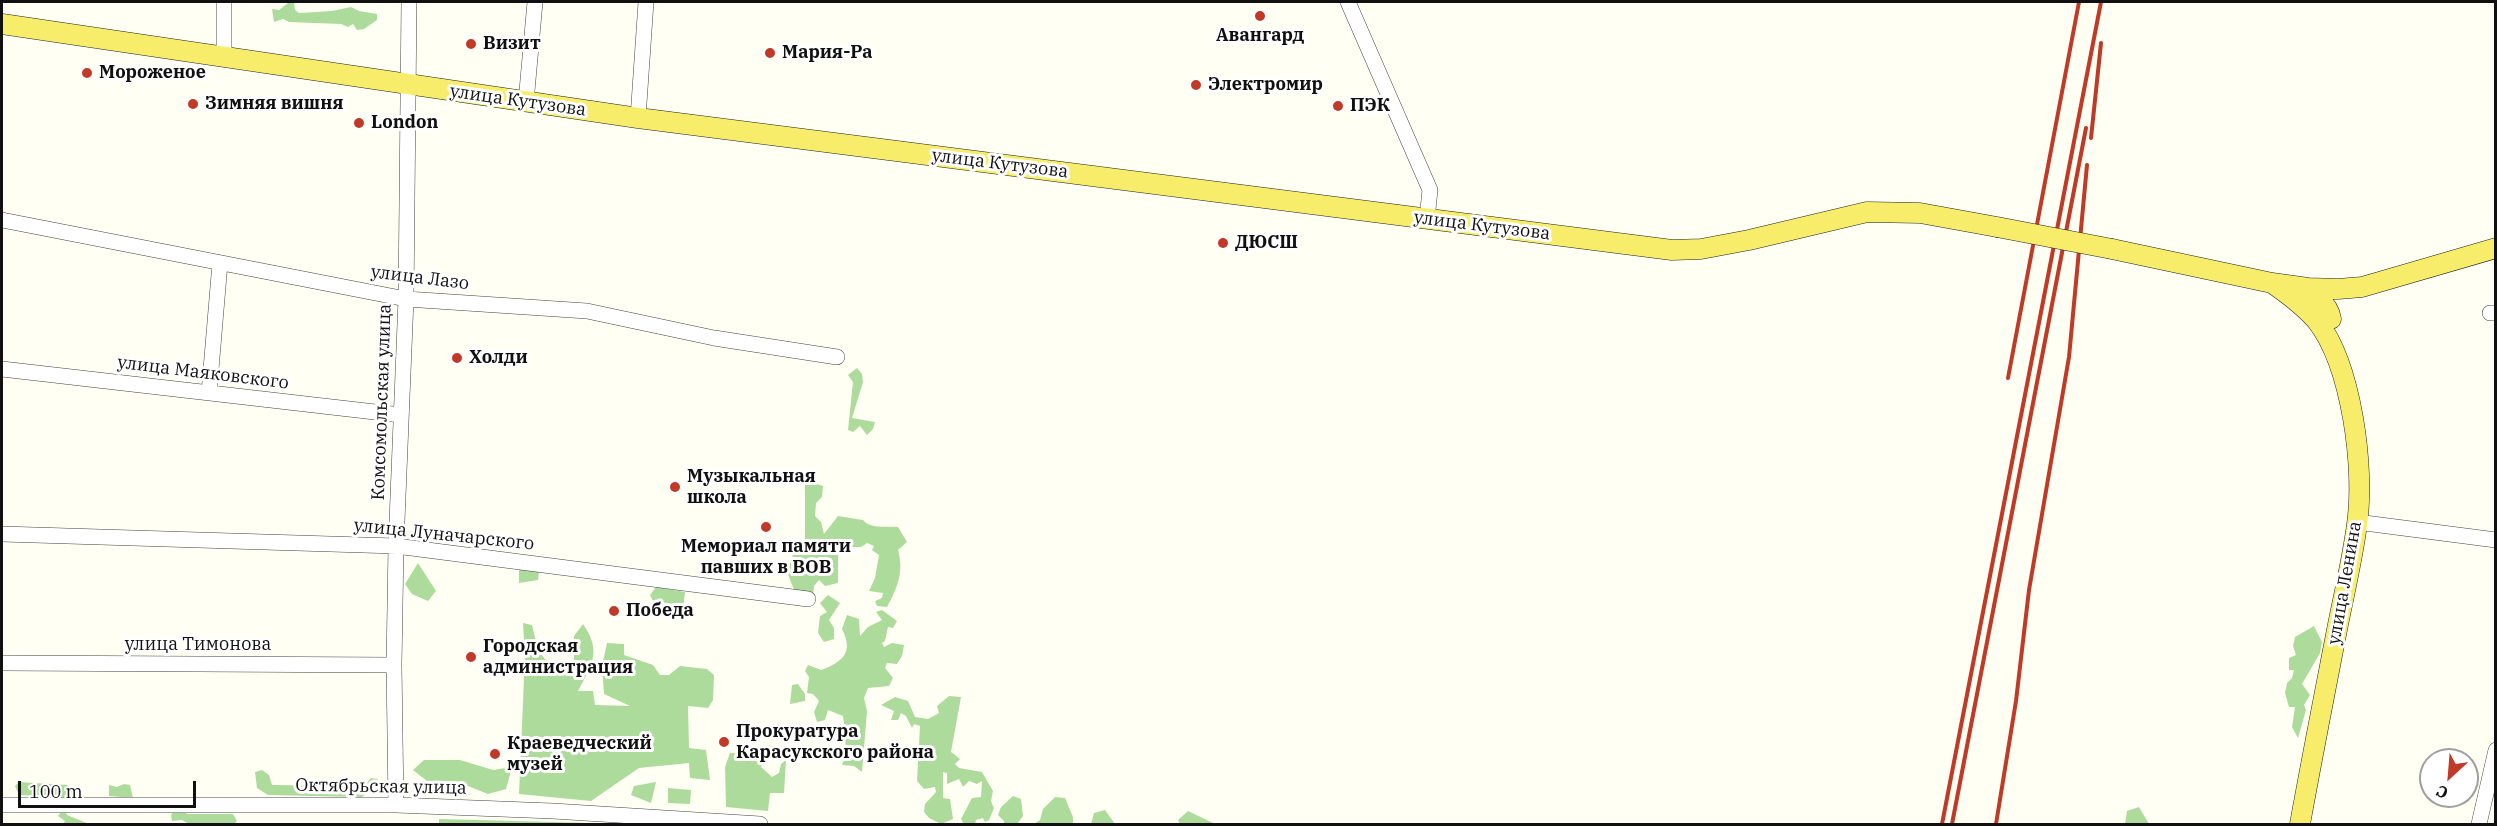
<!DOCTYPE html>
<meta charset="utf-8">
<style>
body{margin:0}
#map{position:relative;width:2497px;height:826px;overflow:hidden;background:#fffff3;font-family:"IBM Plex Serif",serif}
canvas{display:block}
.frame{position:absolute;inset:0;border:3px solid #101010;pointer-events:none}
.north{position:absolute;left:2419px;top:748px;width:60px;height:60px;box-sizing:border-box;background:#fff;border:2px solid #9f9f9f;border-radius:50%;rotate:206deg;font-size:16px;font-weight:700;line-height:24px;text-align:center;color:#101010}
.north::after{content:'';display:block;margin:auto;width:21px;height:27px;background:#c13927;clip-path:polygon(50% 0,100% 100%,50% 72%,0 100%)}
.scale{position:absolute;left:18px;top:781px;width:178px;height:27px;box-sizing:border-box;border:3px solid #101010;border-top:0;padding-left:8px;font-size:18px;line-height:21px;white-space:nowrap;color:#101010;-webkit-text-stroke:4px #fff;paint-order:stroke}
</style>
<div id="map">
<canvas width="2497" height="826"></canvas>
<div class="frame"></div>
<div class="north">С</div>
<div class="scale">100 m</div>
</div>
<script>
const c = document.querySelector('canvas').getContext('2d');
c.lineJoin = 'round';
function paint(path, color) { c.fillStyle = color; c.fill(path, 'evenodd'); }
function stroke(path, color, width, dash) { c.strokeStyle = color; c.lineWidth = width; c.lineCap = dash ? 'butt' : 'round'; c.setLineDash(dash || []); c.stroke(path); }
function drawText(font, color, halo, rows, align = 'center') {
  c.font = font + ' "IBM Plex Serif",serif'; c.lineWidth = 6; c.setLineDash([]); c.textBaseline = 'middle'; c.strokeStyle = halo; c.fillStyle = color; for (const [text, x, y, turn = 0] of rows) {
    c.save(); c.translate(x, y); c.rotate((+turn || 0) * Math.PI / 180); c.textAlign = isNaN(turn) ? turn : align; if (halo) c.strokeText(text, 0, 0); c.fillText(text, 0, 0); c.restore();
  }
}
paint(new Path2D(`
 M288,3H294L295,10L299,13L332,11L351,7L359,11L377,14V20L364,29L357,30L353,24L348,27L341,24L289,22L283,19L274,22L272,9L279,10Z
 M857,368L862,374L863,382L852,418L875,422L873,429L867,435L860,426L853,432L848,430L853,382L848,375Z
 M814,483L823,486L822,497L816,503L815,516L821,522L824,534L838,516L863,520C870,529 886,526 898,527L907,542L898,550C904,571 898,587 887,607L877,606L875,601L882,598L883,593L869,591L875,578L879,555L872,550L874,546L867,543L861,547H838V583L825,586L819,580L814,586L813,598L795,592L787,572L796,546L805,539V485Z
 M418,563L436,591L428,601L412,594L405,584Z
 M519,568L539,571L538,580L519,583Z
 M656,587L685,592L683,610L677,612L667,603L653,601L650,595Z
 M828,595L840,603L829,620L834,628V639L824,642L818,633L820,616L827,612L820,603Z
 M882,610L897,621L893,628L888,627L885,641L882,643L884,647L892,643L904,645L902,656L897,664L887,663L885,668L893,678L889,686L868,688L864,698L867,711L862,772L854,766L842,765L844,760L839,752L846,747L845,741L840,740L845,731L843,716L828,710L825,720L817,722L814,712L819,701L813,694L807,693L809,677L805,671L808,665L821,670C843,662 854,652 842,629L847,615L859,619L860,636L868,627L882,620L876,612Z
 M523,623L532,625L538,650L551,667L574,663V636L583,624C602,651 592,665 578,691H593L595,705L630,706L604,694L602,666L607,643L624,644V655L653,665L660,675H669L680,666L707,669L714,675L713,700L708,708L688,706L689,748L706,750L710,780L690,778L689,763L639,768L591,801L519,794L525,655Z
 M2314,626L2322,642L2320,653L2302,684L2310,695L2304,705L2306,710L2298,738L2292,727L2295,707H2289L2285,693L2287,683L2292,678L2294,670H2289V658L2296,655L2293,646L2295,637Z
 M798,684L805,694V701L790,704L792,685Z
 M949,696L961,697L951,752L960,759L955,764L959,768L982,772L993,791L991,801L994,808L989,820L985,822L983,818L976,820L975,824H964L961,819L972,798L981,797L982,781L977,784L969,781L963,787L959,779L947,784V773L943,772V798L950,799L953,819L941,824L929,818L924,812L925,804L936,792L935,787L924,789L917,781L920,726L914,724L912,728L906,716L901,713L898,720H891L894,711L881,705L895,697L908,701L915,717L928,719L939,713L937,706Z
 M730,753L762,754L761,767L772,777L779,773L781,764L786,760L784,793H770L768,811L726,807L725,767Z
 M424,760H460L493,770L512,767L506,789L488,794L463,784L432,785L413,770Z
 M262,770L269,775L272,785C303,785 333,788 364,786L371,778L378,779L372,789L362,797L268,795L257,788L255,772Z
 M19,782L67,785L73,791L71,798L19,795L15,786Z
 M656,782L651,803L631,795L634,786Z
 M124,784L130,785L133,798L109,796V785L117,787Z
 M668,788L691,790L690,804L668,803Z
 M1013,796L1021,799L1023,816L1017,824H1004V821L998,815L1001,807Z
 M1055,797L1065,798L1073,817V824H1034L1040,820L1043,809Z
 M2139,807L2149,824H2125L2127,811Z
 M175,810H183L187,814H233L237,821L234,824H189L182,820L172,821L171,815Z
 M1105,810L1115,824H1091L1094,813Z
 M65,811L67,815L89,824H63L65,821L58,816L61,812Z
 M1188,811L1213,823L1215,824H1180L1178,820Z
 M439,819L627,824H439Z`), '#addb9b');
const minor = new Path2D(`
 M224,2V58
 M1348,2L1430,190L1427,219
 M526,102L535,2
 M638,118L646,2
 M2,220L406,299L587,311L714,338L837,357
 M2490,313H2496
 M2,369L401,415
 M209,393L220,263
 M2357,522L2496,540
 M2,534L396,546L808,599
 M2,663L394,665
 M2,805H396L553,811L760,824
 M396,805L394,665L396,546L406,299L409,2
 M2479,824L2496,750`);
const major = new Path2D(`
 M2,24L638,118L1672,250L1701,249L1749,240L1867,212L1920,213L1997,227
 M2112,249L2272,283L2308,288L2338,289L2362,287L2496,248
 M2272,283C2288,294 2304,306 2317,321C2352,366 2365,469 2357,524C2352,563 2342,602 2335,640C2323,702 2311,763 2300,824
 M2300,292C2316,297 2328,302 2331,319`);
stroke(minor, '#434343', 16);
stroke(major, '#212121', 21);
stroke(minor, '#fff', 15);
stroke(major, '#f8ed6a', 20);
stroke(new Path2D(`
 M2091,138L2101,43
 M2008,378L2079,2
 M1942,824L2101,2
 M1952,824L2086,128
 M1996,824L2016,701L2029,590L2069,357L2087,165`), '#c13927', 4);
const majorBridge = new Path2D(`
 M1997,227L2112,249`);
stroke(majorBridge, '#212121', 21, []);
stroke(majorBridge, '#f8ed6a', 20);
for (const [x, y, r, color] of [
 [1260,16,6,"#c13927"],
 [471,44,6,"#c13927"],
 [770,53,6,"#c13927"],
 [87,73,6,"#c13927"],
 [1196,85,6,"#c13927"],
 [193,104,6,"#c13927"],
 [1338,106,6,"#c13927"],
 [359,123,6,"#c13927"],
 [1223,243,6,"#c13927"],
 [457,358,6,"#c13927"],
 [675,487,6,"#c13927"],
 [766,527,6,"#c13927"],
 [614,611,6,"#c13927"],
 [471,657,6,"#c13927"],
 [724,742,6,"#c13927"],
 [495,754,6,"#c13927"]
]) { const dot = new Path2D(); dot.arc(x, y, r, 0, 2 * Math.PI); c.fillStyle = color; c.fill(dot); stroke(dot, '#fff', 2); }
drawText('bold 18px', '#101010', '#fff', [
 ["Авангард",1260,36,"center"],
 ["Визит",483,44],
 ["Мария-Ра",782,53],
 ["Мороженое",99,73],
 ["Электромир",1208,85],
 ["Зимняя вишня",205,104],
 ["ПЭК",1350,106],
 ["London",371,123],
 ["ДЮСШ",1235,243],
 ["Холди",469,358],
 ["Музыкальная",687,477],
 ["школа",687,498],
 ["Мемориал памяти",766,547,"center"],
 ["павших в ВОВ",766,568,"center"],
 ["Победа",626,611],
 ["Городская",483,647],
 ["администрация",483,668],
 ["Прокуратура",736,732],
 ["Карасукского района",736,753],
 ["Краеведческий",507,744],
 ["музей",507,765]
], 'left');
drawText('18px', '#101010', '#fff', [
 ["улица Кутузова",518,101,8],
 ["улица Кутузова",1000,164,7],
 ["улица Кутузова",1482,226,7],
 ["улица Лазо",420,278,7],
 ["улица Маяковского",203,373,7],
 ["Комсомольская улица",382,402,-88],
 ["улица Луначарского",444,535,6],
 ["улица Ленина",2345,583,-80],
 ["улица Тимонова",198,645],
 ["Октябрьская улица",381,787,1]
]);
</script>
